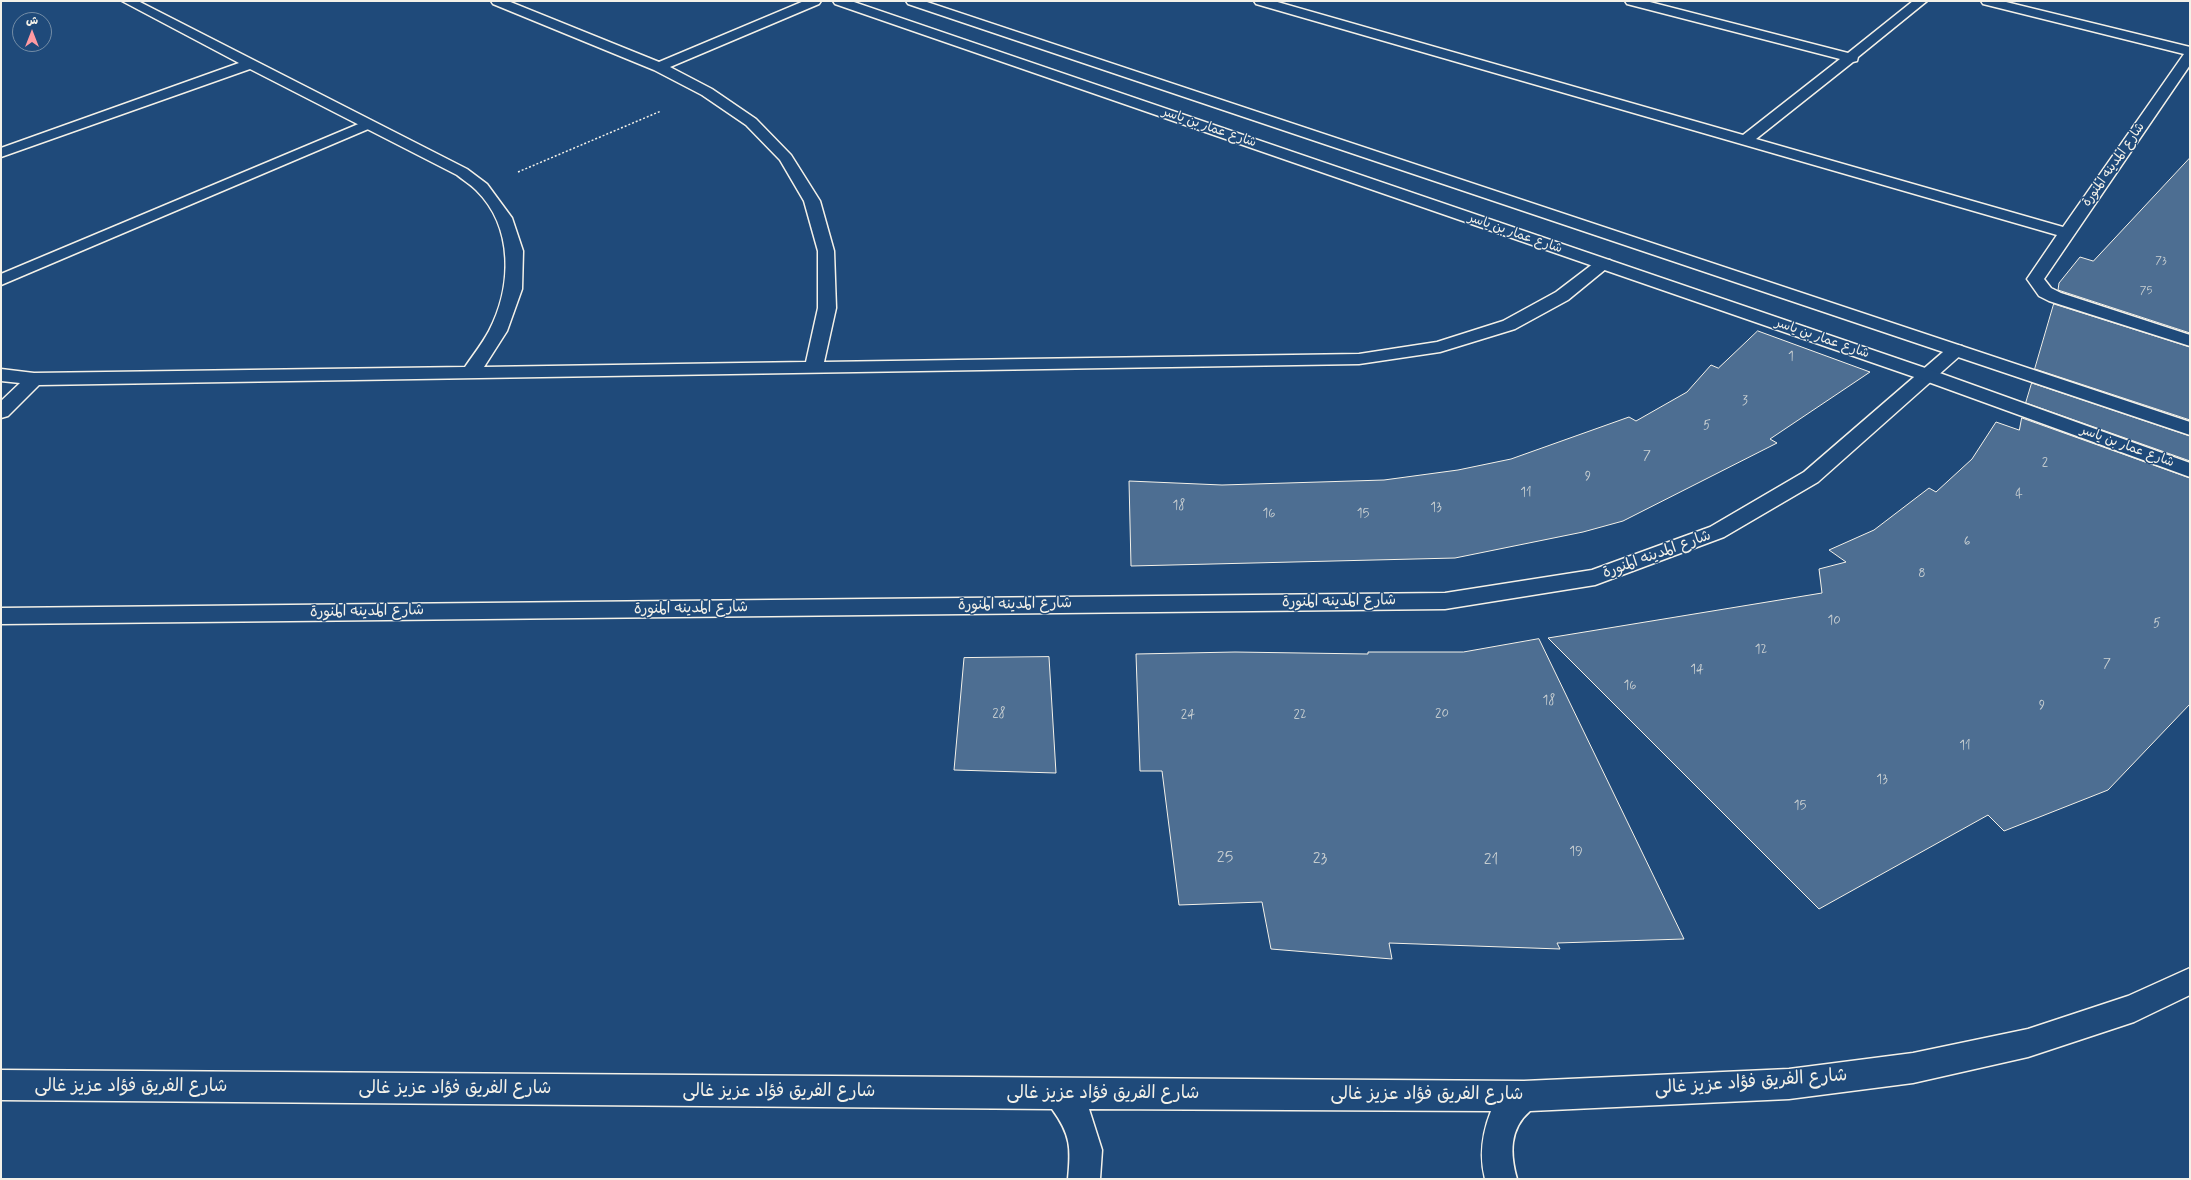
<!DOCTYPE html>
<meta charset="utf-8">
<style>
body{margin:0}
#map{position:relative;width:2191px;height:1180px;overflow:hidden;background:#1f4a7a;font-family:Mynerve,"Playpen Sans Arabic",sans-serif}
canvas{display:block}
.frame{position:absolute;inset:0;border:2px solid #f4f1e8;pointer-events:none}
.north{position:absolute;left:12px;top:12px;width:40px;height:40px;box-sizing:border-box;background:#1f4a7a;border:1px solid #748da6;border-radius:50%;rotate:0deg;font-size:11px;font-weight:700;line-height:16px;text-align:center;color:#f4f1e8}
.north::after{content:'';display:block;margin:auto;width:14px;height:18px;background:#ff9aa2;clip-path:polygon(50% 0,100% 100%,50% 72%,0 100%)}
</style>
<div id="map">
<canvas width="2191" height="1180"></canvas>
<div class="frame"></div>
<div class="north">ش</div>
</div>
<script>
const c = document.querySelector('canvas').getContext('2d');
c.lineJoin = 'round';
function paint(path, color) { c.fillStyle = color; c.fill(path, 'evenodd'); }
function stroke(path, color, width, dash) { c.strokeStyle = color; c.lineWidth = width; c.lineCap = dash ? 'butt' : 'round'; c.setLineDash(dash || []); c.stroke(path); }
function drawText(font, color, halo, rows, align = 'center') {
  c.font = font + ' Mynerve,"Playpen Sans Arabic",sans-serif'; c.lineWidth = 3; c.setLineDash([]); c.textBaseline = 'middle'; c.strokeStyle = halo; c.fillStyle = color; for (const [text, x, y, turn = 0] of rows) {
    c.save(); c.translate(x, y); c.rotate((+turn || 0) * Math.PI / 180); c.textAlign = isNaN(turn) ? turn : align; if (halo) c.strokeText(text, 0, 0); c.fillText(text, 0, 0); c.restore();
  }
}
const building = new Path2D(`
 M2190,158V333L2058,290L2059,283L2080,257L2093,261Z
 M2054,304L2190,347V420L2035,369Z
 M1758,331L1870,372L1770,439L1777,443L1623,521L1583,532L1455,558L1131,566L1129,481L1222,485L1384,480L1458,470L1511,459L1629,417L1636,421L1687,392L1711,365L1718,368Z
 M2032,383L2190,436V461L2026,403Z
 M2022,418L2190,478V704L2108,790L2004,831L1988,815L1819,909L1548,638L1822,593L1819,569L1846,562L1829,550L1874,530L1929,488L1936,492L1972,459L1996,422L2019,430Z
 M1539,639L1684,939L1557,943L1560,949L1389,943L1392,959L1271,949L1262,902L1179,905L1162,771H1140L1136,654L1235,652L1368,654V652H1463Z
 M1049,657L1056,773L954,770L964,658Z`);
paint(building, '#4d6e92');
stroke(building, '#f4f1e8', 1);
const lane = new Path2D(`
 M368,120L375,124L373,127L1,285V274Z`);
const street = new Path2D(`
 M122,1H138L467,169L487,184L512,218L523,251L522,289L507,331L484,367L806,362L818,308V251L804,201L780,160L746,125L702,95L654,70L493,4L491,1H508L659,62L804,1H821L819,4L670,67L712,89L756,119L791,155L820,201L834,251L836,308L824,362L1359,354L1437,342L1503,321L1556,292L1598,260H1610L1612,264L1568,300L1515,329L1440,352L1359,364L39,385L8,416L1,418V401L20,383L1,381V369L34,373L465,367C473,355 482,344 489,331C512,287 514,227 476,190C470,184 463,180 457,175L250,69L1,157V148L239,63Z
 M1254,1H1274L1743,135L1840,59L1627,4L1625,1H1646L1848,53L1913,1H1927L1858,57L1857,61L1853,62L1756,139L2063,227L2184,54L1983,4L1981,1H2002L2190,47V65L2044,279L2051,288L2061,293L2190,335V346L2049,301L2039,296L2027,279L2057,235L1256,4Z
 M1956,345L1962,346L1965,350L1962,354L1818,482L1724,537L1595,585L1445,609L1,624V608L1445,593L1592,570L1710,527L1804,472L1950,346Z`);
const secondary = new Path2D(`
 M833,1H851L1934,371L2190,463V477L1920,379L835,4Z
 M906,1H924L2190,422V435L908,4Z
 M2190,968V995L2134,1022L2028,1057L1913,1083L1789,1099L1530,1111C1509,1129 1510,1154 1517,1179H1485C1479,1155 1482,1134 1491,1111L1089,1109L1102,1150L1100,1179H1068C1071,1148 1071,1135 1052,1109L1,1100V1070L1524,1081L1789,1069L1913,1053L2028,1029L2128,996Z`);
stroke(lane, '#f4f1e8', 3);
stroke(street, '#f4f1e8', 3);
stroke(secondary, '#f4f1e8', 3);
stroke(new Path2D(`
 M518,172L661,111`), '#f4f1e8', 1.5, [2, 2]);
paint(lane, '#1f4a7a');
paint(street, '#1f4a7a');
paint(secondary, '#1f4a7a');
drawText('11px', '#cad0d2', null, [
 ["73",2161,262],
 ["75",2146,292]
]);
drawText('13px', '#f4f1e8', '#1f4a7a', [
 ["شارع عمار بن ياسر",1209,128,19],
 ["شارع المدينه المنورة",2114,165,-55],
 ["شارع عمار بن ياسر",1515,234,19],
 ["شارع عمار بن ياسر",1822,339,19],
 ["شارع عمار بن ياسر",2127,447,20]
]);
drawText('13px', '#cad0d2', null, [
 ["1",1791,357],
 ["3",1745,401],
 ["5",1707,426],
 ["7",1647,456],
 ["2",2045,463],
 ["9",1588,477],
 ["11",1526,493],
 ["4",2019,495],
 ["18",1179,506],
 ["13",1436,508],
 ["16",1269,514],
 ["15",1363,514],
 ["6",1967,542],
 ["8",1922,574],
 ["10",1834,621],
 ["5",2157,624],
 ["12",1761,650],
 ["7",2107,664],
 ["14",1697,670],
 ["16",1630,686],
 ["18",1549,701],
 ["9",2042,706],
 ["28",999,714],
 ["20",1442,714],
 ["24",1188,715],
 ["22",1300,715],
 ["11",1965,746],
 ["13",1882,780],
 ["15",1800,806],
 ["19",1576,852]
]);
drawText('15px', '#f4f1e8', '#1f4a7a', [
 ["شارع المدينه المنورة",1657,555,-20],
 ["شارع المدينه المنورة",1339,602,-1],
 ["شارع المدينه المنورة",1015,605,-1],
 ["شارع المدينه المنورة",691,609,-1],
 ["شارع المدينه المنورة",367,612,-1]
]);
drawText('16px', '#cad0d2', null, [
 ["25",1225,859],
 ["23",1320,860],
 ["21",1491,861]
]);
drawText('18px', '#f4f1e8', '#1f4a7a', [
 ["شارع الفريق فؤاد عزيز غالى",1751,1083,-4],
 ["شارع الفريق فؤاد عزيز غالى",131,1087],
 ["شارع الفريق فؤاد عزيز غالى",455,1089],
 ["شارع الفريق فؤاد عزيز غالى",779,1092],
 ["شارع الفريق فؤاد عزيز غالى",1103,1094],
 ["شارع الفريق فؤاد عزيز غالى",1427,1095]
]);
</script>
